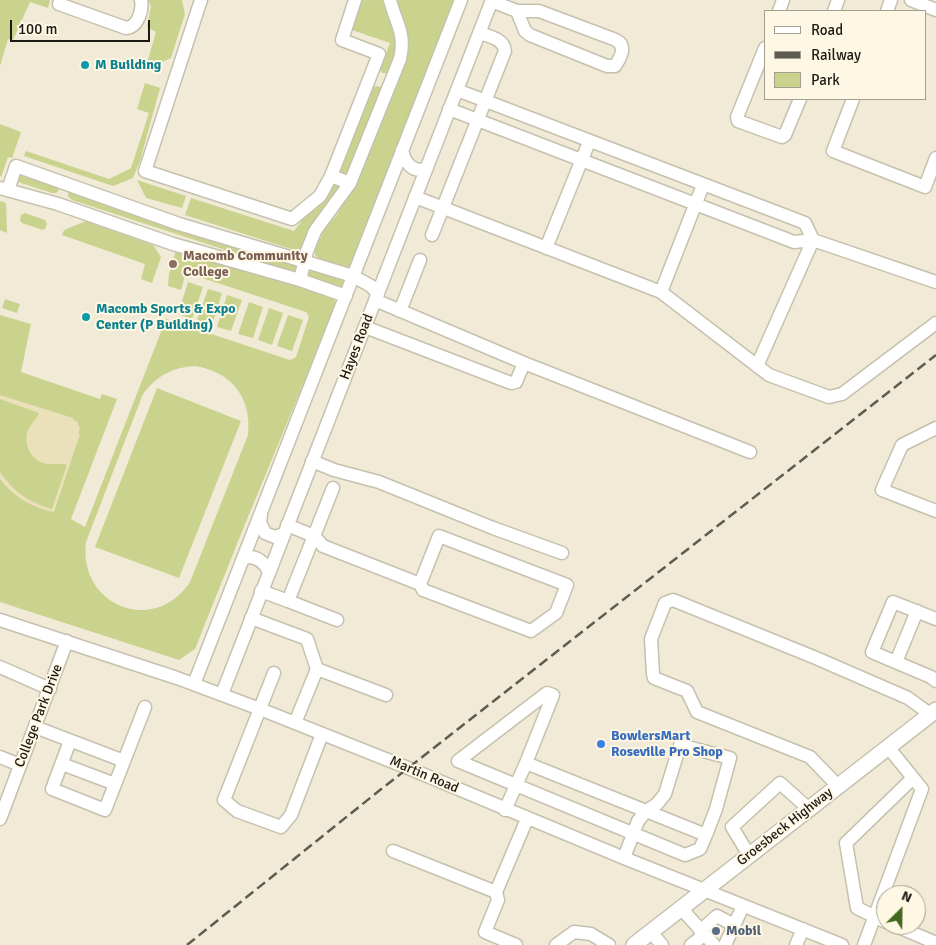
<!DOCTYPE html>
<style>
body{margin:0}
#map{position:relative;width:936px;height:945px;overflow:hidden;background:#f1ead7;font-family:Signika,sans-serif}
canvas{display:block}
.legend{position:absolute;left:764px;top:10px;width:162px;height:90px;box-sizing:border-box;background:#fef7e4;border:1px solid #a49f90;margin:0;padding:6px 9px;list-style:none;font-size:15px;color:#1c1a13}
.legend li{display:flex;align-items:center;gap:10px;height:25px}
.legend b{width:25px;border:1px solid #a49f90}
.north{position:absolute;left:876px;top:885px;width:50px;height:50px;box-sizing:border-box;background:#fef7e4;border:1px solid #a49f90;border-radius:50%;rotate:23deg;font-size:14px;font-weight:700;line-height:20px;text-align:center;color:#1c1a13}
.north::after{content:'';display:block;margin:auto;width:18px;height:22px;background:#44671f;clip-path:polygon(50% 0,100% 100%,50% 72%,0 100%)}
.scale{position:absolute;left:10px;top:20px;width:140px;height:22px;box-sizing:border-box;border:2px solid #1c1a13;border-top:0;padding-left:6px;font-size:15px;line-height:18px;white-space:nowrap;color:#1c1a13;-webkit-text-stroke:4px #fef7e4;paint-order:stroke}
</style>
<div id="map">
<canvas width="936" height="945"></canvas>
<ul class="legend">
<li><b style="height:6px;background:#fff"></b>Road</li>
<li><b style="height:6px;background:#5e5b50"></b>Railway</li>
<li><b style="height:14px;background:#cad38e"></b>Park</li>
</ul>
<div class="north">N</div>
<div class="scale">100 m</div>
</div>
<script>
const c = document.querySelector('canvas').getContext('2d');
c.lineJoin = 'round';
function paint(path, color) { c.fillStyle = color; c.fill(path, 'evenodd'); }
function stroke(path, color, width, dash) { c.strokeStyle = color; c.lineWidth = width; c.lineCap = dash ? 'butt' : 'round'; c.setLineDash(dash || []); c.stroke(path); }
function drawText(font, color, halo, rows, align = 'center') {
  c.font = font + ' Signika,sans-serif'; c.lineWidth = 4; c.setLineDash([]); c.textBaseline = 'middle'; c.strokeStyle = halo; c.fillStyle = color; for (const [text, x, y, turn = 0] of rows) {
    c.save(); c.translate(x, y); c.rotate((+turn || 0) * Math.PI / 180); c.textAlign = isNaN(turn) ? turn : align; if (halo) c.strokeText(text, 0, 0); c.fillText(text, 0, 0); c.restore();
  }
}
paint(new Path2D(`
 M0,0H50L48,8L30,2L13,40L8,39L0,66Z
 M148,0H182L185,14L171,58L145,70L156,32L147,27L151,6Z
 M362,0H382C393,31 402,41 388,73H382L380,69L390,43L352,30Z
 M395,0H455L353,264L346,268L319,259L315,255V249L325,228L336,216L350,193L406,57Z
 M145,83L160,88L140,161L133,178L113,186L24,156L26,151L109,179L131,168L149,113L137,109Z
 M376,86L381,87L382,92L348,172L342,174L340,169L372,88Z
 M0,124L21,132L12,158L8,157L1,177L0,176Z
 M22,172L58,186L59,190L56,193H52L18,182L16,175Z
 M137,180L186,196L182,208L146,198Z
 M336,183L340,186V190L303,247L297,251L185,215L191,198L294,231L309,211L331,184Z
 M74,190L295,263L297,268L293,272L72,200L68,196V192Z
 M0,201L6,203L7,233L0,230Z
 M25,213L45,220L47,224L45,229L43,230L22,223L20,220L21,215Z
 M86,221L153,245L161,257L152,283L141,279L145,264L62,235L64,230Z
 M177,247L331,296L334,298L336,305L243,529L195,649L179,660L0,602V315L31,324L21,372L100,399L102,394L117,399L71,519L85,527L166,319L290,360L296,357L309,317L306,312L190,274L185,276L181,290L168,286L169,274ZM195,366C232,372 252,398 248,435L190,582C154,636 78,606 86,542L143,394C156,376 173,367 195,366Z
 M313,269L346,280L343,288L310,278L308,274Z
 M188,282L203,287L192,319L178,314Z
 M208,289L222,293L212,325L197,320Z
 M227,295L242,300L231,331L217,327Z
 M5,299L20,304L17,313L2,308Z
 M249,302L263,307L253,338L238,334Z
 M269,308L283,313L272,345L258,340Z
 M288,315L303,320L292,351L277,346Z
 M157,388L241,421L179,578L95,547Z`), '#cad38e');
paint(new Path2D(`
 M0,395L73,418V420L77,421L80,429L78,433L80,434L54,512C32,508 14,497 0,479V472C13,491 29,503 52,509L67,465C59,462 51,466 43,463C30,459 23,442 28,430C31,423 37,419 39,413L0,399Z`), '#eae1bb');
const minor = new Path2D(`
 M201,0L145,171L292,219L320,196L331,176L350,183
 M911,0L936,10
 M491,1L517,11H539L616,40C627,46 621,57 615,66H607L530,35L525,31L517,11
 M59,4L126,28C138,27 143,10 141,0
 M779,11L783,0
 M834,11L838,0
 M887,11L891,0
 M765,48L737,117L738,121L782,137L785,135L800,99
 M853,99L833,151L925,187L936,158
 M449,109L794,242L813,240L805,223L457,90
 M402,150C405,163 413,174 427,168
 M331,176L379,54L342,40L355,0
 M0,188L58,204L173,244L300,280L346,296
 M8,190L16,166L179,224L353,276L371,286L378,294
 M415,197L661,292L769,375L829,397L842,394L936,323
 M432,235L505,51C504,39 489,36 479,33
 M546,248L589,142
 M300,280L307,251L315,231L350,183L400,59C406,33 396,24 390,0
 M661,292L703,185
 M375,300L524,363L750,452
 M400,311L420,260
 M365,327L511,383L516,382L524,363
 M757,366L813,240L936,282
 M936,428L902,445L882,490L936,511
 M312,461L334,470L379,482L493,528L562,553
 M333,488L314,536L323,546L420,584L423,590L531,631L556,613L567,585L439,536L420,584
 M261,515L260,522L265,533L275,537L283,534
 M244,557C256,556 265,561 269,573
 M261,591L288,601L314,536L287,525
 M288,601L337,620
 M251,618L307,639L317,669L295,723
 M936,619L893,602L872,652L931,677L936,681
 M0,620L177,678L260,709L408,768L624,858L842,945
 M896,662L917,611
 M0,667L50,689
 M317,669L386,695
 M274,673L224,800L237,811L281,827L291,815L322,734
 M194,684L461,0
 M222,694L492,0
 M35,727L124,761L145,707
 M70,741L52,789L105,810L124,761
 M0,757L20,765
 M526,763L553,695L547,693L458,761L685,855L700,849L706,835
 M62,764L115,784
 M838,786L810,757L697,712L687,691L654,678L653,674L651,639L665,603L673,600L816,658L908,698L930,714
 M505,810L526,763L706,835L716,809L730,758L680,745L665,794L657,804L646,811L638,821L624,858
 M0,819L67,641
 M393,851L496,892L527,819
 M749,855L732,827L780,783L809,809
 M496,892L498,900L485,932L516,945
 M681,908L714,945
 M886,922L857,908L846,843L913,778
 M894,925L936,943
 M700,931L717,916L734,925
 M651,932L662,945
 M556,945L574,932L591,934L609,945
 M691,945L704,935
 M725,945L743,906
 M796,945L803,929
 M864,945L922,789L888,747`);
const major = new Path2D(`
 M634,945L936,710`);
stroke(minor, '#c6c0ae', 15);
stroke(major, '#c6c0ae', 18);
stroke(minor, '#fff', 12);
stroke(major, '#fff', 15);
stroke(new Path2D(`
 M187,945L380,790L936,355`), '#5e5b50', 2.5, [10, 5]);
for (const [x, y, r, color] of [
 [85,65,5,"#0f9aa8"],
 [173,264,5,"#8d6e63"],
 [86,317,5,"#0f9aa8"],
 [601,744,5,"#3f7fe0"],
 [716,931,5,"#5c6f8a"]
]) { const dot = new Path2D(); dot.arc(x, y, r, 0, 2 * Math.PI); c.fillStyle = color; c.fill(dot); stroke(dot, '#fef7e4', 2); }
drawText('bold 14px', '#0d838f', '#fef7e4', [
 ["M Building",95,65],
 ["Macomb Sports & Expo",96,309],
 ["Center (P Building)",96,325]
], 'left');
drawText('bold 14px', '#785e54', '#fef7e4', [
 ["Macomb Community",183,256],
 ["College",183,272]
], 'left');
drawText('14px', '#1c1a13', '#fef7e4', [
 ["Hayes Road",357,347,-69],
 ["College Park Drive",39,716,-69],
 ["Martin Road",424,775,23],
 ["Groesbeck Highway",785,827,-38]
]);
drawText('bold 14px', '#366cbe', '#fef7e4', [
 ["BowlersMart",611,736],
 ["Roseville Pro Shop",611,752]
], 'left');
drawText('bold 14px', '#4e5e75', '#fef7e4', [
 ["Mobil",726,931]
], 'left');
</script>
